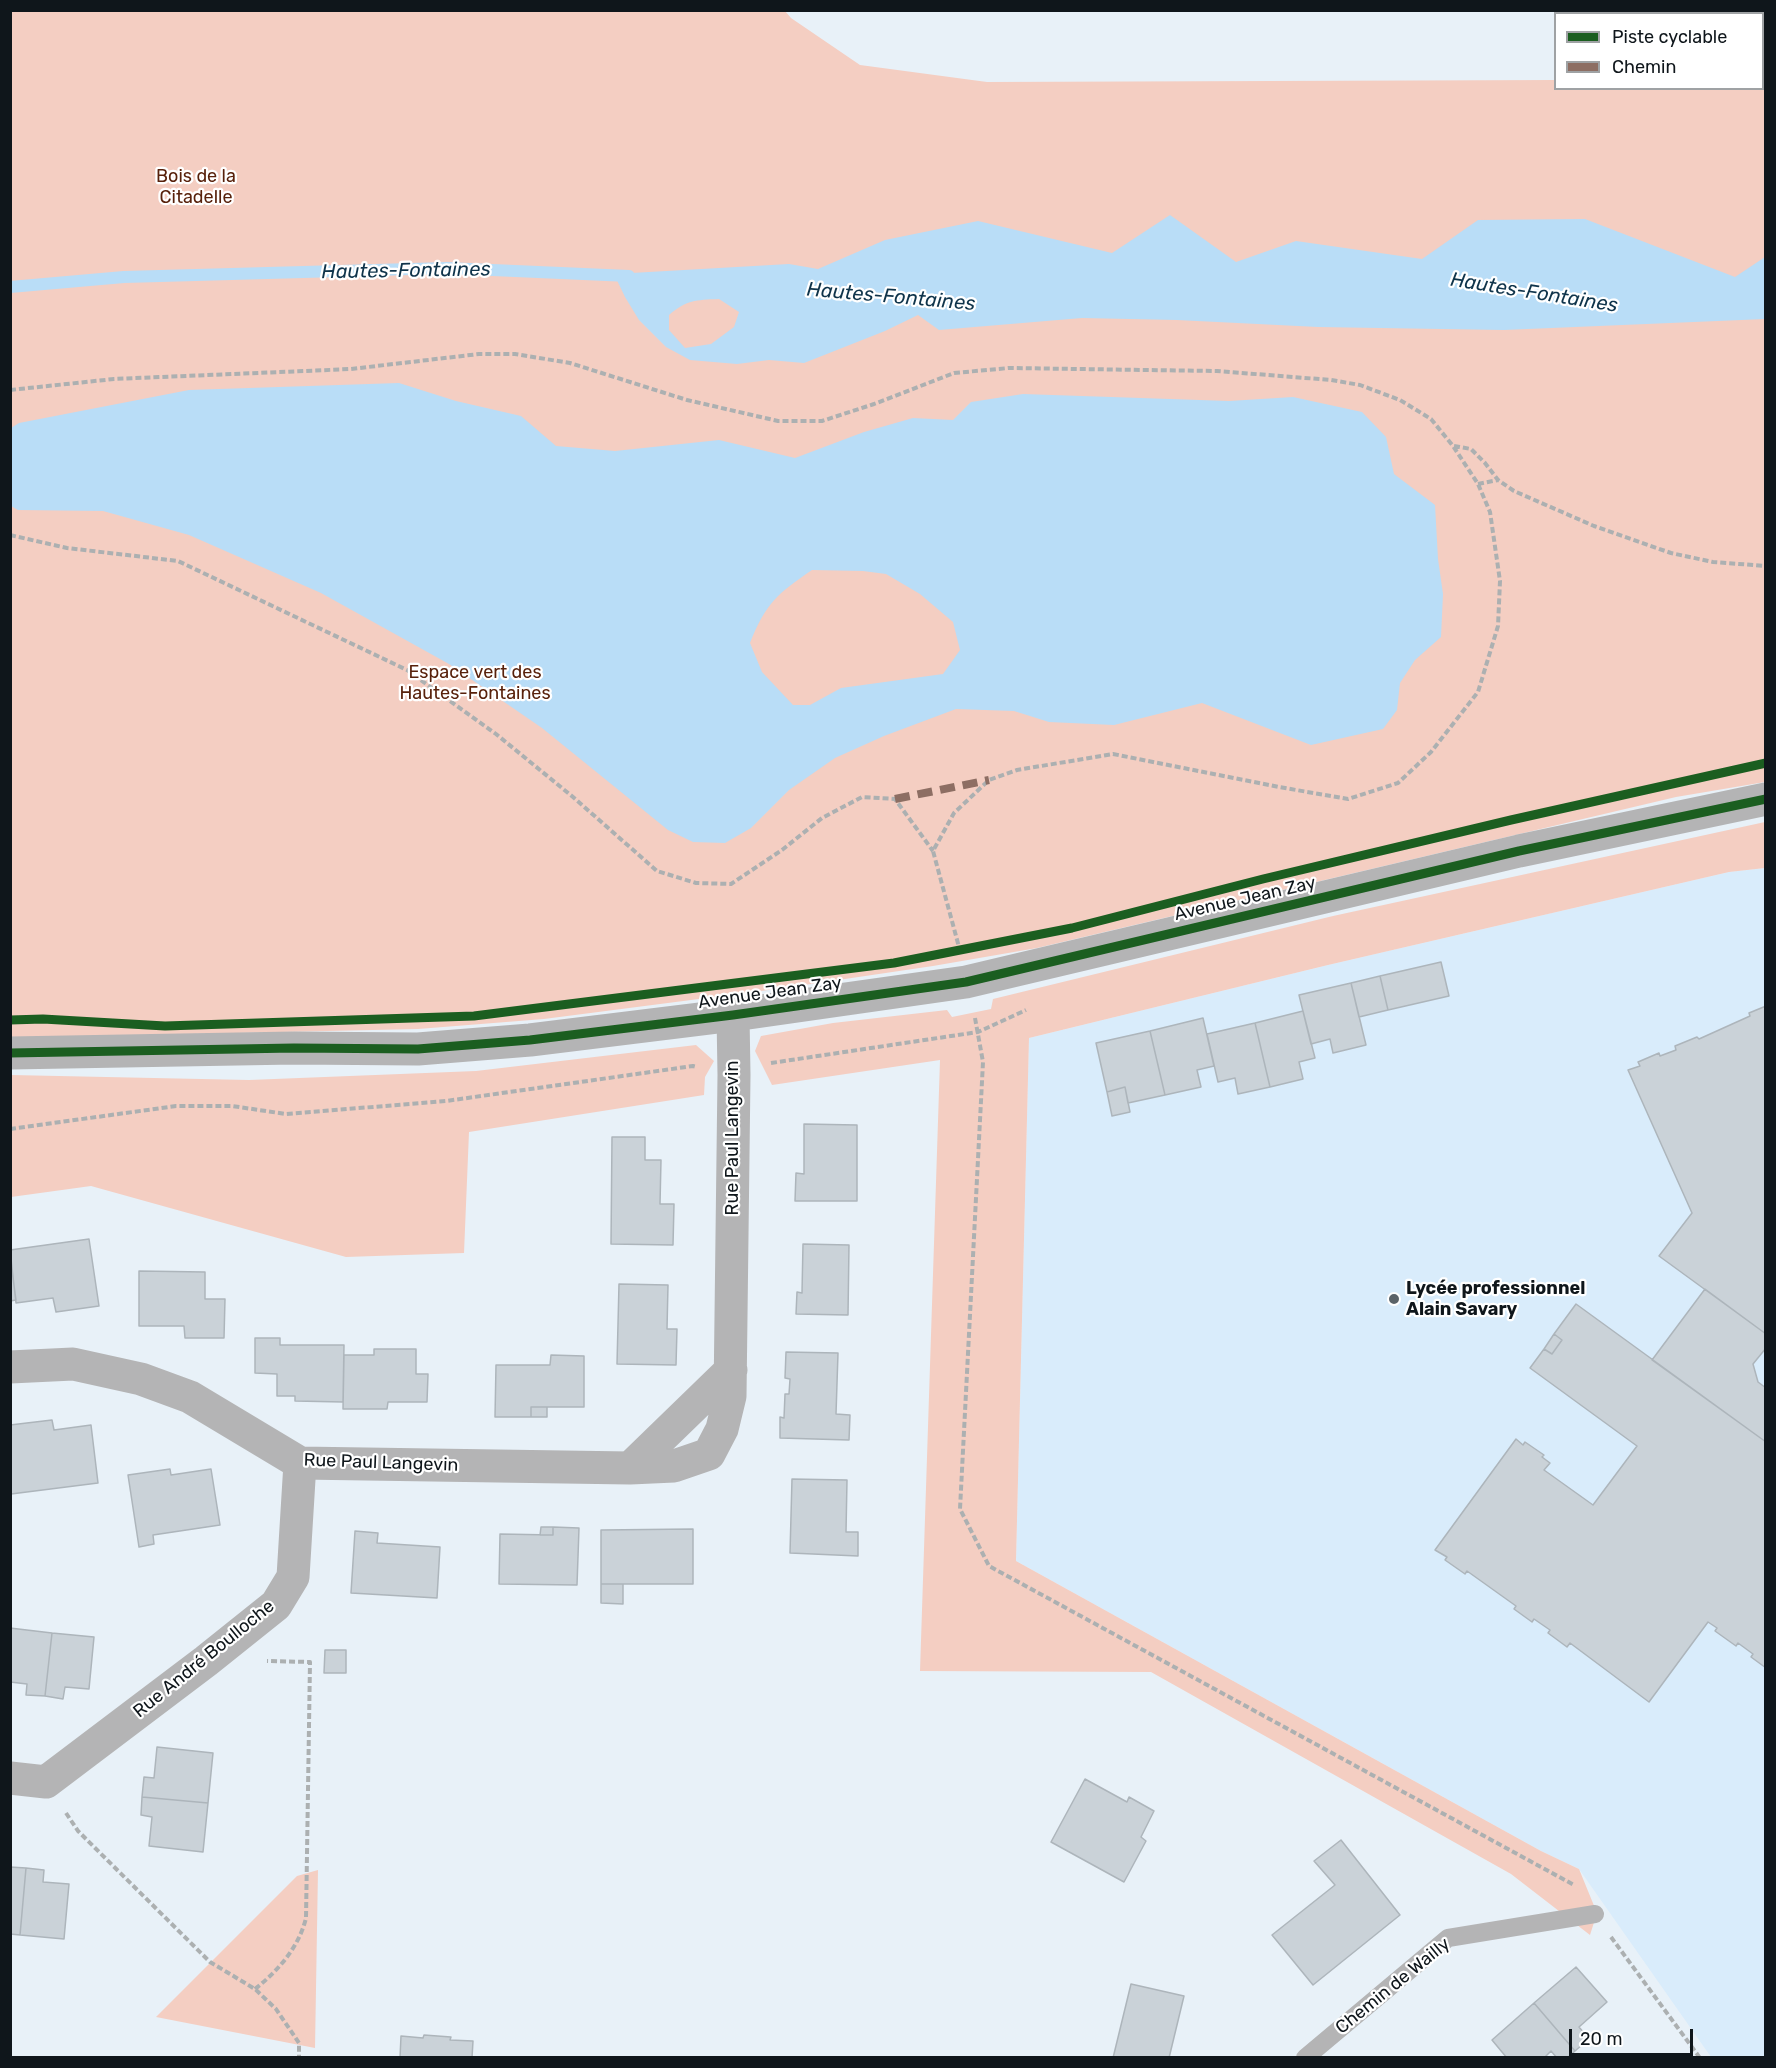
<!DOCTYPE html>
<meta charset="utf-8">
<style>
body{margin:0}
#map{position:relative;width:1776px;height:2068px;overflow:hidden;background:#e8f1f8;font-family:Rubik,sans-serif}
canvas{display:block}
.frame{position:absolute;inset:0;border:12px solid #0f161b;pointer-events:none}
.legend{position:absolute;left:1554px;top:12px;width:210px;height:78px;box-sizing:border-box;background:#fff;border:2px solid #9fa2a4;margin:0;padding:8px 10px;list-style:none;font-size:18px;color:#0f161b}
.legend li{display:flex;align-items:center;gap:12px;height:30px}
.legend b{width:30px;border:2px solid #9fa2a4}
.scale{position:absolute;left:1569px;top:2029px;width:124px;height:27px;box-sizing:border-box;border:3px solid #0f161b;border-top:0;padding-left:8px;font-size:18px;line-height:21px;white-space:nowrap;color:#0f161b;-webkit-text-stroke:4px #fff;paint-order:stroke}
</style>
<div id="map">
<canvas width="1776" height="2068"></canvas>
<div class="frame"></div>
<ul class="legend">
<li><b style="height:8px;background:#1b5e20"></b>Piste cyclable</li>
<li><b style="height:8px;background:#8d6e63"></b>Chemin</li>
</ul>
<div class="scale">20 m</div>
</div>
<script>
const c = document.querySelector('canvas').getContext('2d');
c.lineJoin = 'round';
function paint(path, color) { c.fillStyle = color; c.fill(path, 'evenodd'); }
function stroke(path, color, width, dash) { c.strokeStyle = color; c.lineWidth = width; c.lineCap = dash ? 'butt' : 'round'; c.setLineDash(dash || []); c.stroke(path); }
function drawText(font, color, halo, rows, align = 'center') {
  c.font = font + ' Rubik,sans-serif'; c.lineWidth = 4.5; c.setLineDash([]); c.textBaseline = 'middle'; c.strokeStyle = halo; c.fillStyle = color; for (const [text, x, y, turn = 0] of rows) {
    c.save(); c.translate(x, y); c.rotate((+turn || 0) * Math.PI / 180); c.textAlign = isNaN(turn) ? turn : align; if (halo) c.strokeText(text, 0, 0); c.fillText(text, 0, 0); c.restore();
  }
}
paint(new Path2D(`
 M1765,868V2057H1711L1579,1869L1541,1851L1016,1561L1029,1038L1328,965L1729,872Z`), '#d9ecfb');
paint(new Path2D(`
 M10,11H785L791,18L860,65L987,82L1555,80L1556,88H1762L1763,80H1765V782L1676,797L1037,948L933,966L784,988L544,1019L418,1029L11,1038Z
 M1765,822V868L1729,872L1328,965L1029,1038L1016,1561L1541,1851L1579,1869L1597,1913L1590,1935L1511,1874L1151,1672L920,1671L940,1060L772,1085L755,1051L761,1036L833,1023L947,1010L952,1017L991,1009L993,999L1333,916Z
 M696,1045L714,1061L705,1077L704,1095L469,1132L464,1253L346,1257L91,1186L11,1197V1075L249,1080L476,1071Z
 M318,1870L315,2048L156,2017L297,1876Z`), '#f4cec2');
paint(new Path2D(`
 M1170,215L1236,262L1296,241L1422,259L1478,220L1585,219L1735,277L1765,257V319L1504,330L1318,327L1177,320L1082,318L939,330L918,315L885,331L804,363L769,360L737,364L690,360L666,347L639,320L625,297L614,274L789,264L818,269L885,240L978,221L1112,253ZM719,299L739,312L734,327L711,344L685,348L669,330V315C687,300 695,300 719,299Z
 M399,383L456,401L521,416L556,446L615,451L719,440L795,458L864,432L913,418L953,420L971,402L1023,394L1229,401L1293,397L1362,412L1386,437L1394,474L1435,505L1438,559L1443,594L1441,637L1415,660L1400,683L1397,710L1383,729L1311,745L1202,703L1114,725L1049,722L1014,711L956,709L884,736L835,758L789,790L751,828L725,843L693,842L668,830L542,728L449,664L321,593L189,535L103,511L18,510L11,506V428L19,423L189,390ZM812,570L863,571L886,574L920,594L953,622L960,650L943,674L841,688L810,705H793L762,672L750,643C766,603 777,594 812,570Z`), '#b9ddf7');
stroke(new Path2D(`
 M10,287L124,277L447,268L629,276`), '#b9ddf7', 12);
const building = new Path2D(`
 M1441,962L1449,996L1388,1010L1380,976Z
 M1380,976L1388,1010L1359,1017L1351,983Z
 M1351,983L1366,1045L1333,1053L1330,1039L1311,1044L1299,995Z
 M1766,1006V1334L1659,1256L1692,1213L1628,1070L1640,1066L1638,1062L1659,1053L1660,1056L1676,1050L1675,1046L1697,1037L1699,1039L1750,1016L1749,1013Z
 M1303,1011L1315,1058L1299,1062L1303,1079L1270,1087L1255,1023Z
 M1203,1018L1214,1066L1197,1070L1201,1087L1165,1095L1150,1031Z
 M1255,1023L1270,1087L1238,1094L1235,1078L1218,1082L1207,1034Z
 M1150,1031L1165,1095L1128,1103L1125,1087L1107,1092L1096,1043Z
 M1125,1087L1130,1112L1112,1116L1107,1092Z
 M804,1124L857,1125V1201H795L796,1173L804,1174Z
 M612,1137H645V1160H661L660,1204H674L673,1245L611,1244Z
 M89,1239L99,1306L56,1312L53,1298L16,1303L10,1250Z
 M803,1244L849,1245L848,1315L796,1314L797,1292L802,1293Z
 M10,1256L16,1300L10,1301Z
 M139,1271L205,1272V1299H225L224,1338H185L184,1326H139Z
 M619,1284L668,1285L667,1329H677L676,1365L617,1364Z
 M1705,1289L1766,1334V1348L1753,1364L1758,1382L1766,1388V1442L1652,1360Z
 M1576,1304L1766,1442V1668L1751,1657L1753,1654L1738,1643L1736,1646L1715,1631L1717,1628L1708,1622L1649,1702L1570,1643L1567,1647L1548,1633L1550,1630L1534,1619L1532,1622L1514,1609L1516,1606L1467,1571L1465,1574L1445,1560L1447,1557L1435,1550L1516,1439L1523,1445L1525,1442L1544,1455L1542,1457L1550,1463L1544,1470L1593,1505L1637,1446L1530,1368L1544,1349L1552,1354L1562,1340L1554,1334Z
 M1554,1334L1562,1340L1552,1354L1544,1349Z
 M255,1338H280V1345H344L343,1402L295,1401V1396H277V1374L255,1373Z
 M374,1349H416V1374H428L427,1402H388L387,1409H343L344,1355H374Z
 M786,1352L838,1353L836,1414L850,1415L849,1440L780,1438V1417L784,1418L785,1394H789L790,1379L785,1378Z
 M551,1355L584,1356V1407H531V1417H495L496,1365H550Z
 M531,1407H547V1417H531Z
 M52,1420L54,1430L91,1425L98,1483L11,1494L10,1425Z
 M170,1469L171,1475L211,1469L220,1525L153,1535L154,1544L139,1547L128,1475Z
 M792,1479L847,1480L846,1532H858V1556L790,1553Z
 M541,1527H553V1535H540Z
 M553,1527L579,1528L577,1585L499,1584L500,1534L553,1535Z
 M693,1529V1584H601V1530Z
 M355,1531L378,1533L377,1543L440,1547L437,1598L351,1593Z
 M601,1584H623V1604L601,1603Z
 M10,1628L52,1633L45,1696L26,1695L27,1684L10,1682Z
 M52,1633L94,1637L89,1689L65,1687L63,1699L45,1696Z
 M325,1650H346V1673H324Z
 M157,1747L213,1753L208,1803L142,1797L144,1777L154,1778Z
 M1085,1779L1127,1802L1129,1797L1154,1811L1141,1837L1146,1841L1124,1882L1051,1842Z
 M142,1797L208,1803L203,1852L149,1846L152,1817L141,1815Z
 M1341,1840L1400,1915L1313,1985L1272,1935L1335,1885L1314,1861Z
 M10,1867L26,1868L20,1935L10,1934Z
 M26,1868L44,1870L43,1882L69,1884L64,1939L20,1935Z
 M1576,1967L1607,2002L1579,2027L1589,2039L1575,2051L1534,2003Z
 M1131,1984L1184,1996L1169,2058H1113Z
 M1534,2003L1575,2051L1567,2058H1557L1551,2051L1544,2058H1507L1492,2040Z
 M424,2035L451,2037L450,2040L473,2041L472,2058H400L401,2036L423,2038Z`);
paint(building, '#cad2d8');
stroke(building, '#adb5bb', 1.5);
stroke(new Path2D(`
 M10,390L114,379L351,369L479,354H515L570,363L687,400L778,421H822L874,404L954,373L1009,368L1217,371L1331,380L1360,385L1400,400L1431,419L1453,446L1478,484L1490,512L1500,581L1498,626L1478,692L1431,752L1398,783L1348,799L1279,787L1113,754L1017,770L989,780L954,813L933,851L959,947
 M1454,446L1471,449L1485,463L1498,480L1514,491L1594,526L1671,553L1713,562L1766,566
 M1478,484L1498,480
 M10,535L67,548L178,561L407,670L496,734L573,797L657,871L696,883L731,884L782,850L822,818L862,797L895,799L933,851
 M975,1018L983,1062L960,1509L989,1566L1574,1885
 M771,1063L978,1032L1026,1010
 M10,1129L176,1106H232L286,1114L446,1101L693,1066L697,1067
 M66,1813L78,1831L210,1962L255,1989L276,2009L299,2043V2058
 M1611,1937L1700,2058
 M255,1989C278,1971 299,1947 306,1918L310,1662L267,1661`), '#acb0b1', 4, [6, 3]);
stroke(new Path2D(`
 M1305,2058L1448,1938L1595,1914`), '#b4b4b5', 18);
stroke(new Path2D(`
 M10,1053L294,1048L418,1049L530,1040L733,1015L966,982L1519,851L1766,799
 M10,1367L73,1364L141,1379L190,1397L300,1463L630,1468L674,1466L709,1454L722,1429L730,1396L734,1075L733,1015
 M630,1468L731,1370
 M10,1778L46,1782L206,1661L276,1605L293,1577L300,1463`), '#b4b4b5', 33);
stroke(new Path2D(`
 M895,799L989,780`), '#8d6e63', 8, [15, 8]);
stroke(new Path2D(`
 M10,1020L43,1019L165,1026L474,1016L894,963L1072,928L1263,879L1511,820L1766,763
 M10,1053L294,1048L418,1049L530,1040L733,1015L966,982L1519,851L1766,799`), '#1b5e20', 9);
for (const [x, y, r, color] of [
 [1394,1299,6,"#5b6368"]
]) { const dot = new Path2D(); dot.arc(x, y, r, 0, 2 * Math.PI); c.fillStyle = color; c.fill(dot); stroke(dot, '#fff', 2); }
drawText('18px', '#58210b', '#fff', [
 ["Bois de la",196,177],
 ["Citadelle",196,198],
 ["Espace vert des",475,673],
 ["Hautes-Fontaines",475,694]
]);
drawText('18px', '#0f161b', '#fff', [
 ["Avenue Jean Zay",1245,899,-13],
 ["Avenue Jean Zay",770,993,-8],
 ["Rue Paul Langevin",733,1138,-90],
 ["Rue Paul Langevin",381,1463,2],
 ["Rue André Boulloche",204,1659,-39],
 ["Chemin de Wailly",1393,1986,-39]
]);
drawText('bold 18px', '#0f161b', '#fff', [
 ["Lycée professionnel",1406,1289],
 ["Alain Savary",1406,1310]
], 'left');
drawText('italic 20px', '#0f344b', '#fff', [
 ["Hautes-Fontaines",406,271,-1],
 ["Hautes-Fontaines",1534,293,9],
 ["Hautes-Fontaines",891,297,5]
]);
</script>
